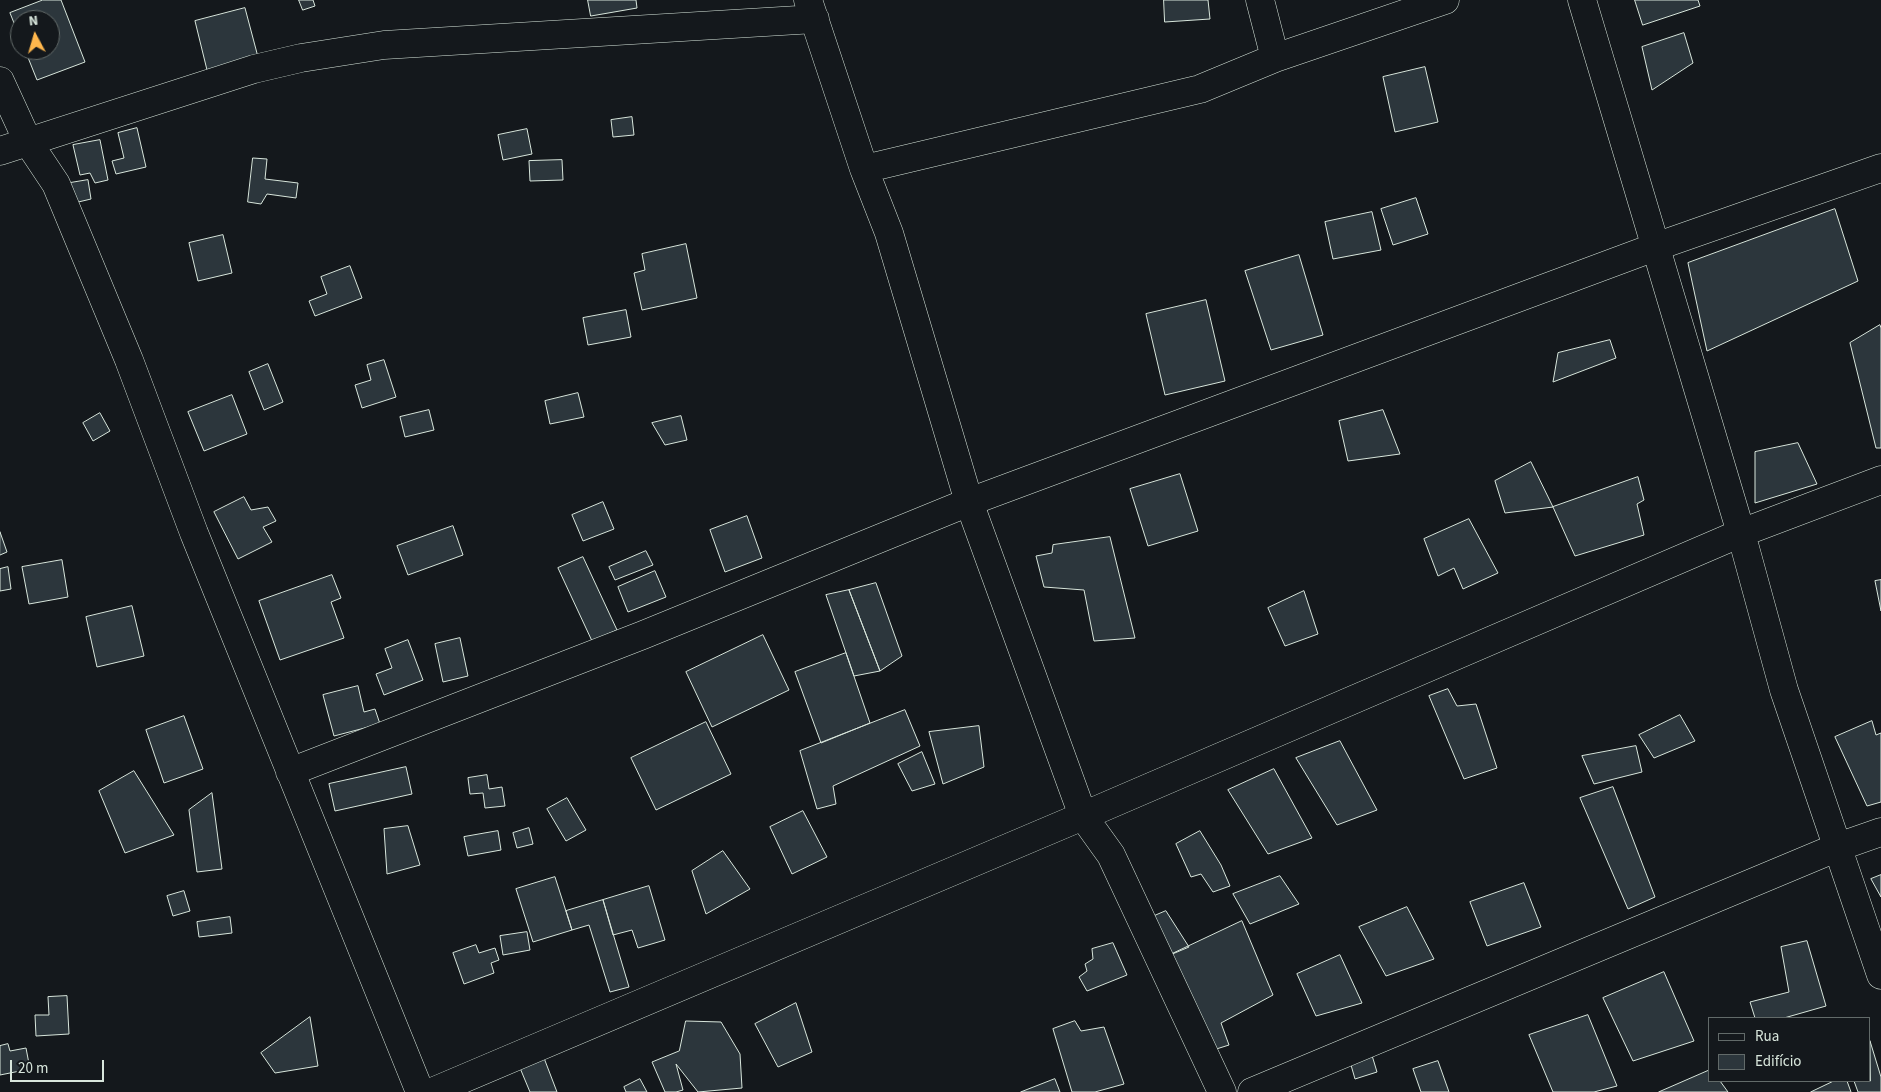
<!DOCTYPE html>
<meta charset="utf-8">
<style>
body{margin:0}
#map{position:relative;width:1881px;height:1092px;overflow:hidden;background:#14181c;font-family:"Source Sans 3",sans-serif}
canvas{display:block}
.legend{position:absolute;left:1708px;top:1017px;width:162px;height:65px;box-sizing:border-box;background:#14181c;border:1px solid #626a69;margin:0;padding:6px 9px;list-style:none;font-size:15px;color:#d8e6dc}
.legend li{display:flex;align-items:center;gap:10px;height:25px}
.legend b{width:25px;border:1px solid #626a69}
.north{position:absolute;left:10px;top:10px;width:50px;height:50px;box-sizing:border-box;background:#14181c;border:1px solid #626a69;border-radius:50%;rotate:354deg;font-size:14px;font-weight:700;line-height:20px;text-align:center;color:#d8e6dc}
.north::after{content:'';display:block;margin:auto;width:18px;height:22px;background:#ffb74d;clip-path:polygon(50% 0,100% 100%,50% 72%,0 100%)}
.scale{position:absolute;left:10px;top:1060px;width:94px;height:22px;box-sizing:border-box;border:2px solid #d8e6dc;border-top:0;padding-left:6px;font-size:15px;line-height:18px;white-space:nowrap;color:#d8e6dc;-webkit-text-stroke:4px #14181c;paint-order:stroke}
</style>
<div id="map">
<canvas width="1881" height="1092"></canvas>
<ul class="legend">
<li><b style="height:6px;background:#14181c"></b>Rua</li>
<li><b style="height:14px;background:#2c363c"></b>Edifício</li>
</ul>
<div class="north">N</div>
<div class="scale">20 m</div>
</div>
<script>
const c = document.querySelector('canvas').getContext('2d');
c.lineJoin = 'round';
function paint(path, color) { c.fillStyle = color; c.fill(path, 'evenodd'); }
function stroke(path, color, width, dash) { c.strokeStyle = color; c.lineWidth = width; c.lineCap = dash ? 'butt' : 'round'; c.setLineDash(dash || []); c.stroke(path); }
const building = new Path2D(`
 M43,0H61L85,62L37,80L25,50H50V20H20V38L10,13Z
 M299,0H313L315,6L303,10Z
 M588,0H636L637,8L591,16Z
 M1164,0H1208L1210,19L1165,22Z
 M1635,0H1698L1700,6L1643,25Z
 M245,8L258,57L207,70L195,21Z
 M1684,33L1693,63L1652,90L1642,47Z
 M1425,67L1438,122L1395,132L1383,77Z
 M632,117L634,135L613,137L611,120Z
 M137,128L146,167L116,174L112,161L124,158L118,133Z
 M527,129L532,154L503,160L498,135Z
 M100,140L108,180L95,183L90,173L80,175L73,145Z
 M253,158L267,159L265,179L298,183L296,198L267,194L261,204L248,202Z
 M562,160L563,180L530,181L529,161Z
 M88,180L91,199L74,203L70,183Z
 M1416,198L1428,234L1393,245L1381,209Z
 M1835,209L1858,281L1707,351L1688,263Z
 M1372,212L1381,250L1333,259L1325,222Z
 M223,235L232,273L198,281L189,243Z
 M686,244L697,298L642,310L634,273L645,270L642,254Z
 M1299,255L1323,335L1271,350L1245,271Z
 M350,266L362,298L315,316L309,301L327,294L321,277Z
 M1206,300L1225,381L1165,395L1146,314Z
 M626,310L631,337L588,345L583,318Z
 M1880,325L1881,328V448H1876L1850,343Z
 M1610,340L1616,358L1553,382L1558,353Z
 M384,360L396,397L362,408L355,385L371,380L367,365Z
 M268,364L283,402L264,410L249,372Z
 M578,393L584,417L550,424L545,401Z
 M232,395L247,434L204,451L188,412Z
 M429,410L434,430L405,437L400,417Z
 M1383,410L1400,454L1348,461L1339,421Z
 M100,413L110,431L93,441L83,423Z
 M681,416L687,440L665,445L652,423Z
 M1798,443L1817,484L1755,503V452Z
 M1531,462L1553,507L1505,513L1495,481Z
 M1180,474L1198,531L1148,546L1130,489Z
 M1638,477L1644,500L1637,504L1644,535L1575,556L1553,507Z
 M244,497L251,510L268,507L276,521L263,527L272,542L238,559L214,512Z
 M603,502L614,529L583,541L572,515Z
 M747,516L762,558L725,572L710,530Z
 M1469,519L1498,573L1463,589L1454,568L1438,576L1424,539Z
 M453,526L463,555L408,575L397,546Z
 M0,532L7,552L0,555Z
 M1110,537L1135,638L1094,641L1084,590L1044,587L1036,556L1052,553L1053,545Z
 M646,551L653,565L615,580L609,567Z
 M583,557L617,630L592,641L558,568Z
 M62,560L68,597L29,604L22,567Z
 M8,567L11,589L0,591V569Z
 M655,571L666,597L628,612L618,587Z
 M332,575L341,598L331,602L344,638L280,660L259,601Z
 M1881,580V611L1875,581Z
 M876,583L902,656L880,671L849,590Z
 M849,590L880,671L854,676L826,595Z
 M1304,591L1318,634L1285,646L1268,608Z
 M132,606L144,656L97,667L86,617Z
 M763,635L789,690L712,727L686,672Z
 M460,638L468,676L443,682L435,644Z
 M408,640L423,680L384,695L376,674L392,668L385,649Z
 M846,653L870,723L821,743L795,672Z
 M358,686L364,712L375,709L380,724L334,736L323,695Z
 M1448,689L1457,706L1476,704L1497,768L1464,779L1429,696Z
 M905,710L920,746L833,786L836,804L817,809L800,751Z
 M1680,715L1695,741L1654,758L1639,735Z
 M184,716L203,769L164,783L146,730Z
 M1872,721L1876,735L1881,733V802L1867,806L1835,737Z
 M706,722L731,774L656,810L631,758Z
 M979,726L984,767L943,784L929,732Z
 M1340,741L1377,810L1337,825L1296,758Z
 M1636,746L1642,772L1594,784L1582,756Z
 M922,752L935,784L912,791L898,764Z
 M406,767L412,794L335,811L329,784Z
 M1274,769L1312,838L1268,854L1228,790Z
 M134,771L174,835L125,853L99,791Z
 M487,775L489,789L502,787L505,806L485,808L483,793L470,794L468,778Z
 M1613,787L1655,897L1628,909L1580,798Z
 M212,793L222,869L197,872L189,810Z
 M567,798L586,830L566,841L547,809Z
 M803,811L827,857L792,874L770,827Z
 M408,826L420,865L387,874L384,829Z
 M529,828L533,844L517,848L513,833Z
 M498,831L501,850L468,856L464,837Z
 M1200,831L1221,865L1230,886L1213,892L1201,874L1191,877L1176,844Z
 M723,851L750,889L706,914L692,871Z
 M1881,875V897L1871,879Z
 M1280,876L1299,904L1250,924L1233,894Z
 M555,877L572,930L533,942L516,889Z
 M1524,883L1541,927L1487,946L1470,902Z
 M649,886L665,940L638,948L632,930L613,935L603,900Z
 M184,891L190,911L173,916L167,896Z
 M603,900L629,987L610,992L589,925L572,930L566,911Z
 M1407,907L1434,959L1386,976L1359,927Z
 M1166,911L1189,947L1170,955L1152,917Z
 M230,917L232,933L199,937L197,922Z
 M1242,921L1273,995L1221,1023L1229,1045L1210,1051L1170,955Z
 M527,932L530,950L503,955L500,936Z
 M1807,941L1826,1006L1784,1018H1755L1750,1002L1789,992L1781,947Z
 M1113,943L1127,975L1087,991L1079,977L1087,971L1085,964L1093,959L1092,949Z
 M476,945L479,953L495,948L499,960L491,963L494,973L464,984L453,953Z
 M1340,955L1362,1003L1316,1016L1297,974Z
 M1664,972L1694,1041L1633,1061L1603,998Z
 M67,996L69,1034L36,1036L35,1015H49L48,997Z
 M796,1003L812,1052L778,1067L755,1024Z
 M1588,1015L1617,1086L1594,1092H1553L1529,1035Z
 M310,1017L318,1066L275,1073L261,1053Z
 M686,1021L721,1022L740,1054L742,1088L698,1092L676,1064L683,1090L676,1092H665L652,1062L679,1051Z
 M1075,1021L1081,1031L1104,1027L1124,1084L1095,1092H1072L1053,1029Z
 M1870,1041L1881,1077V1092H1858L1854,1081H1870Z
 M8,1044L10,1051L26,1048L30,1069L0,1075V1046Z
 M1371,1052L1377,1072L1355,1079L1349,1058Z
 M544,1058L557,1092H530L520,1068Z
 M1438,1061L1449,1092H1421L1413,1069Z
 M1710,1070V1081H1720L1728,1092H1659Z
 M640,1079L647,1092H626L624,1087Z
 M1055,1079L1060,1092H1021Z
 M1834,1081H1847L1851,1092H1811Z`);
paint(building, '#2c363c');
stroke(building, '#d8e6dc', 1);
const minor = new Path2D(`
 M808,0L864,169L889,233L969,502L1083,816L1111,855L1222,1092
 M1260,0L1275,58
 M1582,0L1741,533L1784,690L1881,975
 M0,81L28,142L56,184L129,360L194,533L420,1092
 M0,151L254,69L301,58L384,45L815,19
 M864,169L1200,89L1275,58L1445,0
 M290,772L643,635L969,502L1655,247L1881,168
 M432,1092L1083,816L1741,533L1881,480
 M1252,1092L1838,847L1881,832`);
stroke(minor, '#d8e6dc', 29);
stroke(minor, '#14181c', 28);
</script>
